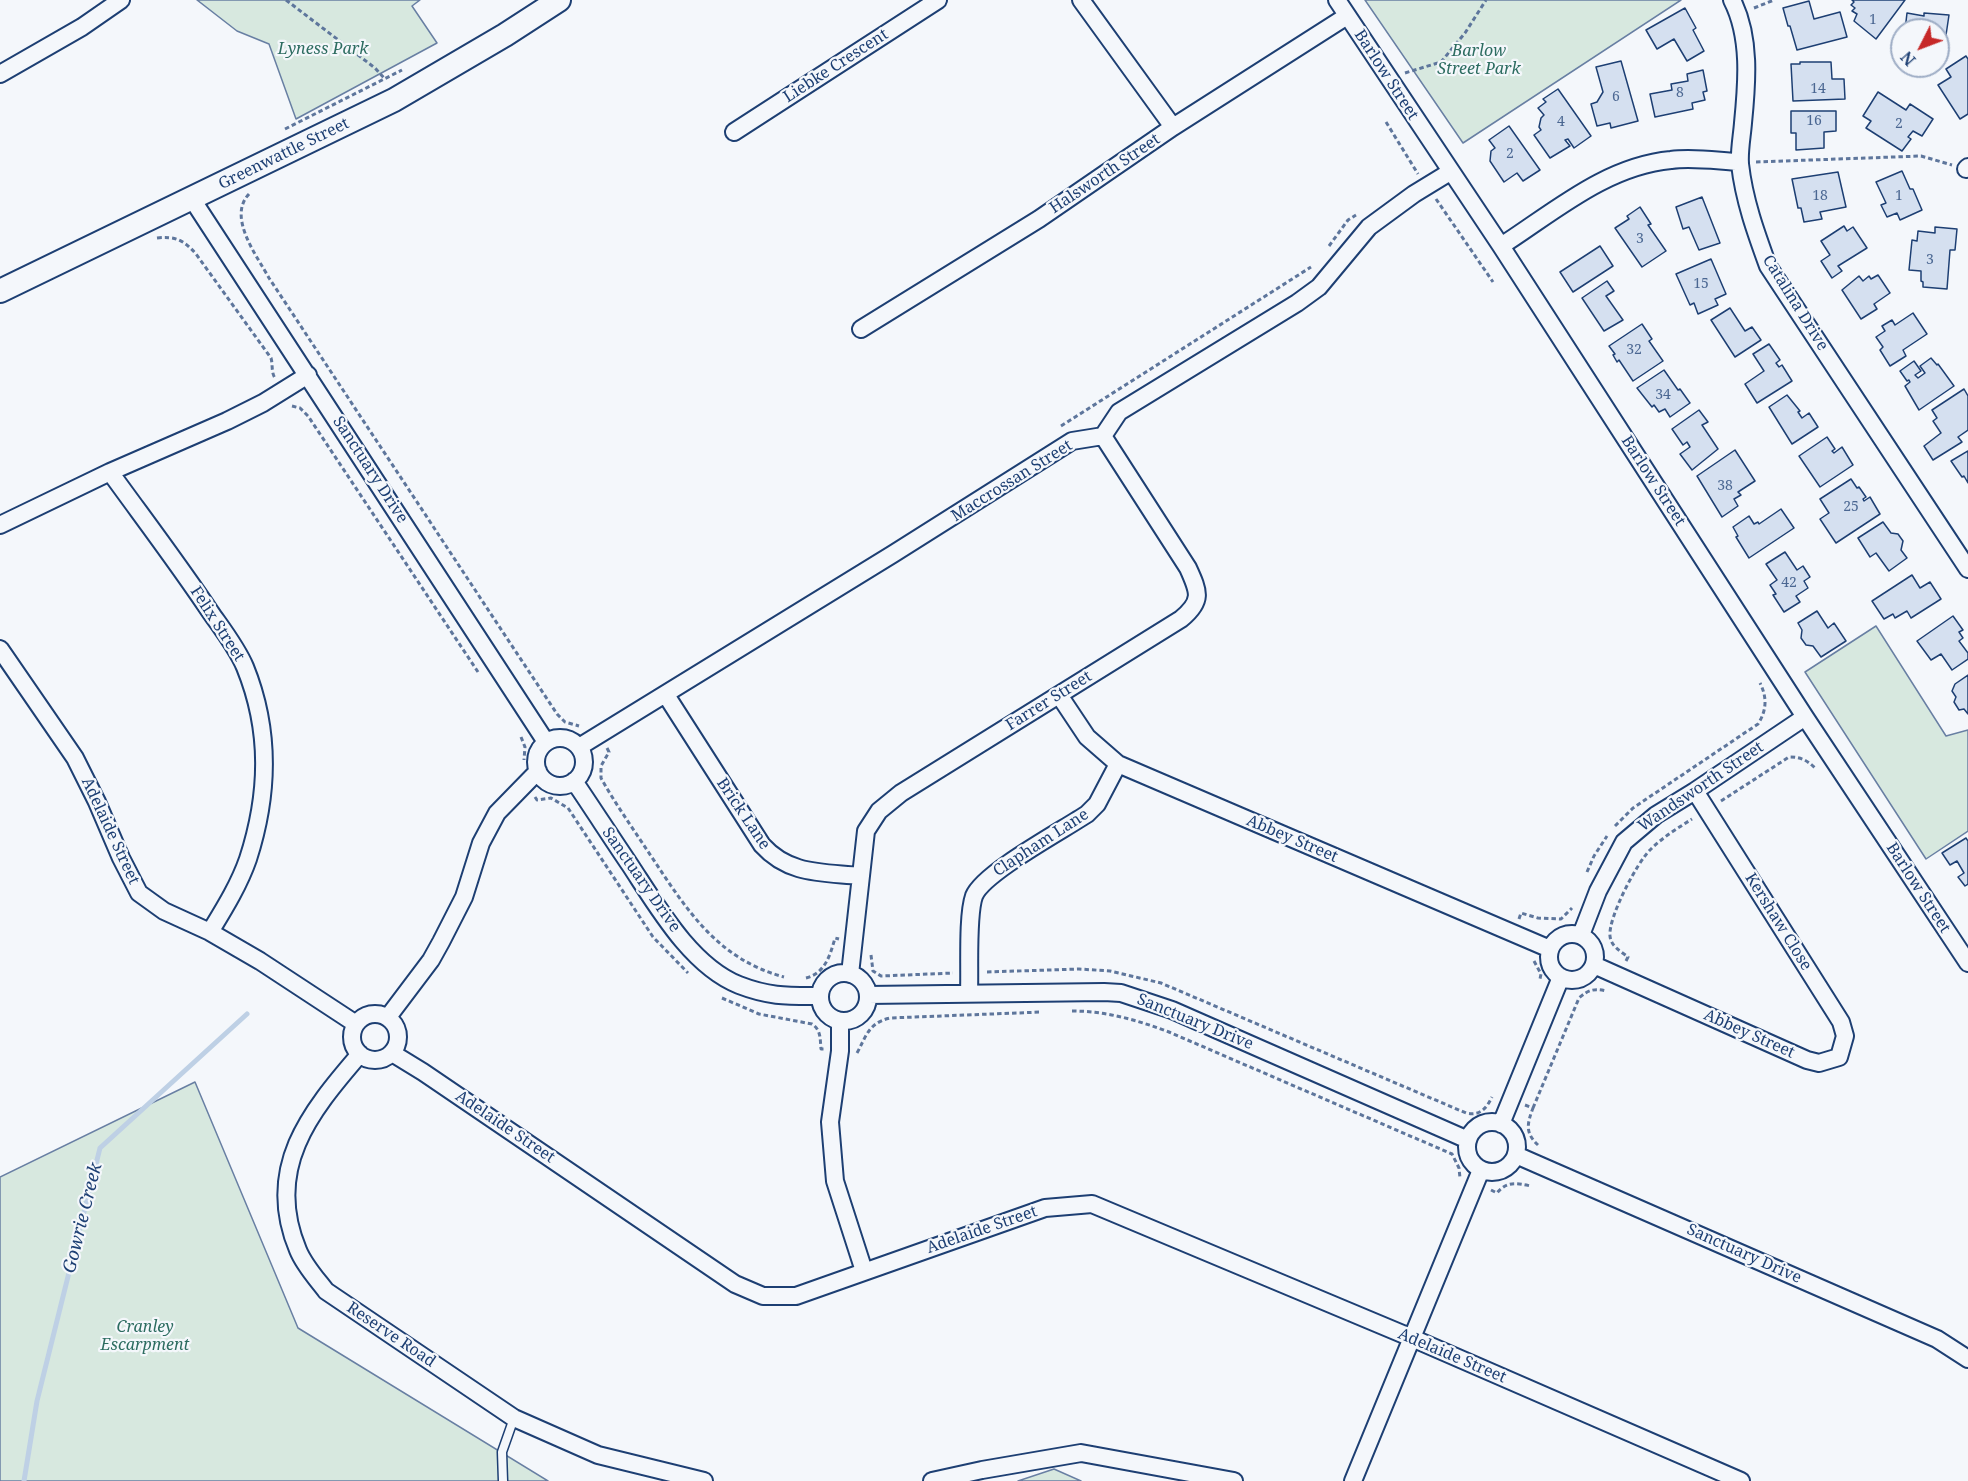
<!DOCTYPE html>
<style>
body{margin:0}
#map{position:relative;width:1968px;height:1481px;overflow:hidden;background:#f4f7fb;font-family:"Noto Serif",serif}
canvas{display:block}
.north{position:absolute;left:1890px;top:18px;width:60px;height:60px;box-sizing:border-box;background:#f4f7fb;border:2px solid #9eadc5;border-radius:50%;rotate:228deg;font-size:16px;font-weight:700;line-height:24px;text-align:center;color:#1d3f73}
.north::after{content:'';display:block;margin:auto;width:21px;height:27px;background:#c62828;clip-path:polygon(50% 0,100% 100%,50% 72%,0 100%)}
</style>
<div id="map">
<canvas width="1968" height="1481"></canvas>
<div class="north">N</div>
</div>
<script>
const c = document.querySelector('canvas').getContext('2d');
c.lineJoin = 'round';
function paint(path, color) { c.fillStyle = color; c.fill(path, 'evenodd'); }
function stroke(path, color, width, dash) { c.strokeStyle = color; c.lineWidth = width; c.lineCap = dash ? 'butt' : 'round'; c.setLineDash(dash || []); c.stroke(path); }
function drawText(font, color, halo, rows, align = 'center') {
  c.font = font + ' "Noto Serif",serif'; c.lineWidth = 4.5; c.setLineDash([]); c.textBaseline = 'middle'; c.strokeStyle = halo; c.fillStyle = color; for (const [text, x, y, turn = 0] of rows) {
    c.save(); c.translate(x, y); c.rotate((+turn || 0) * Math.PI / 180); c.textAlign = isNaN(turn) ? turn : align; if (halo) c.strokeText(text, 0, 0); c.fillText(text, 0, 0); c.restore();
  }
}
const green = new Path2D(`
 M197,0H420L412,6L437,43L296,119L269,44L237,31Z
 M1365,0H1681L1463,143Z
 M1876,626L1946,736L1968,730V831L1926,859L1805,672Z
 M195,1082L298,1328L548,1481H0V1177Z
 M1054,1469L1081,1481H1018Z`);
paint(green, '#d7e8df');
stroke(green, '#687fa3', 1.5);
stroke(new Path2D(`
 M24,1481L37,1401L100,1148L247,1014`), '#bed0e5', 5);
const building = new Path2D(`
 M1852,0H1905L1876,39L1854,21L1857,14L1852,11L1855,8L1851,5L1854,2Z
 M1809,1L1814,19L1840,12L1847,37L1797,50L1790,26H1788L1783,8Z
 M1685,8L1696,28L1693,30L1704,51L1687,61L1674,39L1657,49L1646,30Z
 M1907,13L1924,16V13L1949,15L1942,62H1938V30H1905Z
 M1966,56L1968,59V114L1960,119L1938,85L1951,77L1946,69Z
 M1621,61L1638,121L1611,128L1610,123L1597,126L1591,104L1597,102L1603,92L1596,67Z
 M1800,62H1831L1832,79H1844L1845,99L1793,101L1791,64H1800Z
 M1703,70L1707,91L1703,92L1705,100L1692,103L1693,109L1655,117L1650,94L1672,90L1671,84L1688,81L1687,74Z
 M1558,89L1591,136L1574,148L1568,139L1565,140L1570,146L1550,158L1534,135L1541,130L1539,127L1541,118L1544,115L1538,108L1546,102L1543,99Z
 M1878,92L1906,110L1910,104L1933,119L1922,136L1913,131L1908,137L1911,139L1902,151L1866,128L1871,121L1863,116Z
 M1791,111H1836V131L1824,132V148L1796,150V133H1791Z
 M1509,126L1540,170L1523,181L1517,173L1504,182L1490,161L1491,151L1495,148L1489,140Z
 M1902,171L1910,189H1913L1922,210L1900,220L1897,213L1887,217L1881,205L1886,203L1876,182Z
 M1838,172L1846,207L1820,212L1822,219L1804,222L1801,208H1798L1792,179Z
 M1702,197L1720,243L1699,250L1689,227L1683,229L1676,207Z
 M1640,207L1651,224L1648,225L1666,251L1642,267L1615,228L1629,219L1627,216Z
 M1844,226L1847,231L1853,227L1867,248L1838,266L1842,271L1832,278L1821,261L1830,255L1821,241Z
 M1935,227L1957,229L1955,250H1950L1947,289L1923,287V282L1921,281V271L1909,270L1912,240L1917,241L1918,231L1935,233Z
 M1600,246L1613,266L1573,292L1560,272Z
 M1711,259L1726,294L1715,299L1718,305L1698,314L1694,303L1690,305L1676,274Z
 M1878,275L1890,293L1874,304L1877,309L1861,319L1842,290L1859,276L1863,281L1869,276L1871,279Z
 M1607,281L1614,291L1606,296L1623,320L1604,331L1582,298Z
 M1730,308L1745,331L1752,327L1761,340L1735,357L1711,320Z
 M1913,313L1927,334L1903,350L1906,356L1890,366L1880,350L1883,347L1876,337L1885,331L1882,326L1892,320L1895,325Z
 M1642,324L1652,339L1649,341L1663,361L1633,381L1619,360L1617,362L1613,355L1615,354L1609,346Z
 M1769,344L1780,360L1776,363L1779,367L1782,365L1792,381L1757,403L1745,384L1764,371L1753,354Z
 M1931,358L1937,365L1938,364L1954,386L1919,410L1905,386L1910,382L1909,380L1907,381L1900,371L1914,361L1921,371L1915,375L1918,378L1925,373L1920,366Z
 M1664,370L1678,390L1680,389L1690,403L1670,417L1665,409L1659,412L1654,405L1652,407L1637,388Z
 M1964,389L1968,396V430L1958,437L1962,442L1933,460L1924,446L1941,433L1933,421L1937,418L1932,410Z
 M1787,395L1800,411L1798,412L1802,418L1809,413L1818,427L1792,444L1769,407Z
 M1699,410L1708,422L1702,425L1718,449L1692,470L1680,454L1690,447L1687,442L1683,445L1672,429Z
 M1827,437L1835,449L1832,451L1834,453L1842,447L1853,465L1820,487L1799,456Z
 M1735,450L1755,481L1738,492L1741,495L1734,499L1738,506L1722,517L1697,476Z
 M1968,451V483L1964,476L1962,477L1951,461Z
 M1851,479L1857,488L1859,487L1866,497L1863,499L1864,501L1870,497L1880,514L1836,543L1820,519L1829,513L1820,499Z
 M1781,509L1794,528L1749,558L1736,537L1738,536L1733,527L1749,516L1754,524L1758,522L1759,524Z
 M1883,522L1891,533L1898,534L1903,541L1901,550L1907,558L1889,571L1876,553L1870,557L1858,538Z
 M1785,552L1797,570L1803,566L1810,577L1804,581L1808,588L1796,596L1800,602L1784,612L1773,595L1776,594L1770,585L1777,580L1766,564Z
 M1912,575L1920,588L1930,582L1941,599L1911,618L1907,611L1895,618L1893,614L1884,619L1872,601Z
 M1817,611L1828,628L1834,623L1846,641L1821,657L1813,646L1806,645L1801,638L1802,630L1798,623Z
 M1953,616L1963,630L1959,632L1963,638L1959,641L1968,653V659L1952,670L1941,654L1931,660L1917,641Z
 M1968,675V714L1964,709L1959,710L1954,702L1956,697L1952,691L1955,684Z
 M1966,838L1968,841V884L1965,886L1958,877L1964,873L1957,861L1950,865L1942,853Z`);
paint(building, '#d5e0f0');
stroke(building, '#1d3f73', 1.5);
const service = new Path2D(`
 M503,1481L502,1452L514,1418`);
const minor = new Path2D(`
 M1081,0L1173,127
 M1337,0L1501,246L1805,717L1968,963
 M1732,0C1751,37 1747,83 1743,123C1742,136 1739,151 1740,164C1744,200 1756,233 1768,266L1968,569
 M0,74L82,27L121,0
 M734,132L938,0
 M1966,169L1968,167
 M192,199L546,742
 M1501,246C1554,212 1606,166 1671,160C1693,157 1718,161 1740,162
 M861,329L1039,219L1173,127L1347,16
 M110,472C144,519 179,565 211,613C223,630 237,648 245,667C271,731 269,794 248,859C239,885 224,909 210,932
 M0,525L110,472L227,421L263,403L308,375
 M0,649L75,758L97,802L121,858L139,893L164,911L210,932L260,961L356,1024
 M666,695L762,845C789,875 822,872 860,876
 M1059,695L1087,737L1118,764L1550,949
 M536 762a24 24 0 1 1 48 0a24 24 0 1 1-48 0Z
 M579,747L893,554L1072,441L1103,436L1119,412L1297,303L1319,287L1369,227L1414,194L1450,172
 M574,781C593,809 611,837 630,865C657,906 691,966 739,985C770,997 788,996 820,996
 M1549 957a23 23 0 1 1 46 0a23 23 0 1 1-46 0Z
 M1581,935L1598,891L1624,842L1656,815L1695,791L1805,717
 M1594,965L1807,1060L1819,1063L1839,1057L1845,1036L1841,1022L1695,791
 M820 997a24 24 0 1 1 48 0a24 24 0 1 1-48 0Z
 M850,974L866,831L879,811L901,793L1181,619C1203,601 1199,592 1188,568L1103,436
 M969,993C970,969 967,916 974,896C983,873 1063,830 1087,814L1097,804L1118,764
 M868,995L1104,992L1121,993L1172,1010L1468,1140
 M352 1037a23 23 0 1 1 46 0a23 23 0 1 1-46 0Z
 M388,1017L431,960L441,942L464,897L481,843L497,813L538,771
 M840,1021V1051L830,1122L835,1181L864,1271
 M392,1053L423,1072L735,1284L763,1296H796L1045,1208L1092,1204L1412,1338L1741,1481
 M360,1054C309,1113 264,1169 298,1250C304,1265 316,1278 326,1291L514,1418L598,1455L704,1481
 M1467 1147a25 25 0 1 1 50 0a25 25 0 1 1-50 0Z
 M1501,1124L1561,977
 M1516,1155L1937,1339L1968,1359
 M932,1481L982,1470L1081,1453L1234,1481
 M1353,1481L1481,1170`);
const secondary = new Path2D(`
 M0,291L394,100L505,35L559,0`);
stroke(service, '#1d3f73', 11);
stroke(minor, '#1d3f73', 20);
stroke(secondary, '#1d3f73', 26);
stroke(new Path2D(`
 M286,0L375,68L385,79
 M1754,8L1774,0
 M1405,73L1441,62L1465,33L1486,0
 M1386,122L1418,174
 M285,129L402,70
 M1756,162L1921,156L1952,165
 M249,194C227,217 257,256 269,278L557,714L565,722L579,726
 M1436,199L1493,282
 M157,238C175,236 184,240 196,254L271,358C273,365 271,372 275,378
 M1329,246L1348,220L1356,215
 M292,406L300,408L308,416L478,672
 M1061,426L1311,267
 M521,737L525,747L524,760
 M607,748L609,752L601,766V778C616,805 634,830 651,856C687,910 717,959 784,977
 M535,797L537,800L551,798L568,808L653,937L688,973
 M1721,801L1789,757C1801,757 1807,760 1816,769
 M1615,826L1633,808L1758,724C1767,710 1767,697 1760,683
 M1587,872L1594,856L1607,836
 M1519,919L1521,913L1538,918L1561,919L1572,908
 M871,955L873,971L881,976L953,973
 M1534,961L1541,974L1540,979
 M1626,961L1628,957C1620,951 1611,946 1610,936C1608,918 1637,862 1651,849C1663,837 1678,828 1692,819
 M987,972L1079,969L1110,971L1161,983L1466,1113C1480,1116 1486,1109 1492,1097
 M806,978C825,973 830,956 835,938L839,939
 M722,998L759,1014L812,1024C821,1030 820,1038 821,1049H824
 M1072,1011C1106,1011 1137,1020 1169,1032L1452,1154L1459,1168L1460,1178
 M857,1053C866,1037 868,1023 890,1018L1042,1012
 M1525,1105L1533,1108C1527,1124 1525,1133 1538,1145
 M1533,1108L1579,998C1588,990 1594,988 1606,991
 M1491,1190L1497,1193C1507,1181 1516,1183 1531,1186`), '#5e769c', 3, [4.5, 3]);
stroke(service, '#f4f7fb', 8);
stroke(minor, '#f4f7fb', 16);
stroke(secondary, '#f4f7fb', 22);
drawText('14px', '#4b6792', null, [
 ["1",1873,20],
 ["14",1818,89],
 ["8",1680,93],
 ["6",1616,97],
 ["16",1814,121],
 ["4",1561,122],
 ["2",1899,124],
 ["2",1510,154],
 ["18",1820,196],
 ["1",1899,196],
 ["3",1640,239],
 ["3",1930,260],
 ["15",1701,284],
 ["32",1634,350],
 ["34",1663,395],
 ["38",1725,486],
 ["25",1851,507],
 ["42",1789,583]
]);
drawText('italic 16px', '#2c6c60', '#f4f7fb', [
 ["Lyness Park",323,49],
 ["Barlow",1479,51],
 ["Street Park",1479,69],
 ["Cranley",145,1327],
 ["Escarpment",145,1345]
]);
drawText('16px', '#1d3f73', '#f4f7fb', [
 ["Liebke Crescent",836,66,-33],
 ["Barlow Street",1386,75,57],
 ["Greenwattle Street",284,154,-26],
 ["Halsworth Street",1105,174,-34],
 ["Catalina Drive",1795,303,58],
 ["Sanctuary Drive",370,470,57],
 ["Maccrossan Street",1012,481,-32],
 ["Barlow Street",1653,481,57],
 ["Felix Street",217,624,57],
 ["Farrer Street",1049,701,-32],
 ["Wandsworth Street",1701,787,-34],
 ["Brick Lane",743,814,56],
 ["Adelaide Street",110,831,65],
 ["Abbey Street",1292,839,23],
 ["Clapham Lane",1041,843,-33],
 ["Sanctuary Drive",641,880,55],
 ["Barlow Street",1918,888,57],
 ["Kershaw Close",1778,922,58],
 ["Sanctuary Drive",1195,1022,22],
 ["Abbey Street",1749,1034,24],
 ["Adelaide Street",505,1127,34],
 ["Adelaide Street",982,1230,-19],
 ["Sanctuary Drive",1744,1254,24],
 ["Reserve Road",391,1335,34],
 ["Adelaide Street",1452,1356,23]
]);
drawText('italic 18px', '#1d3f73', '#f4f7fb', [
 ["Gowrie Creek",83,1218,-76]
]);
</script>
